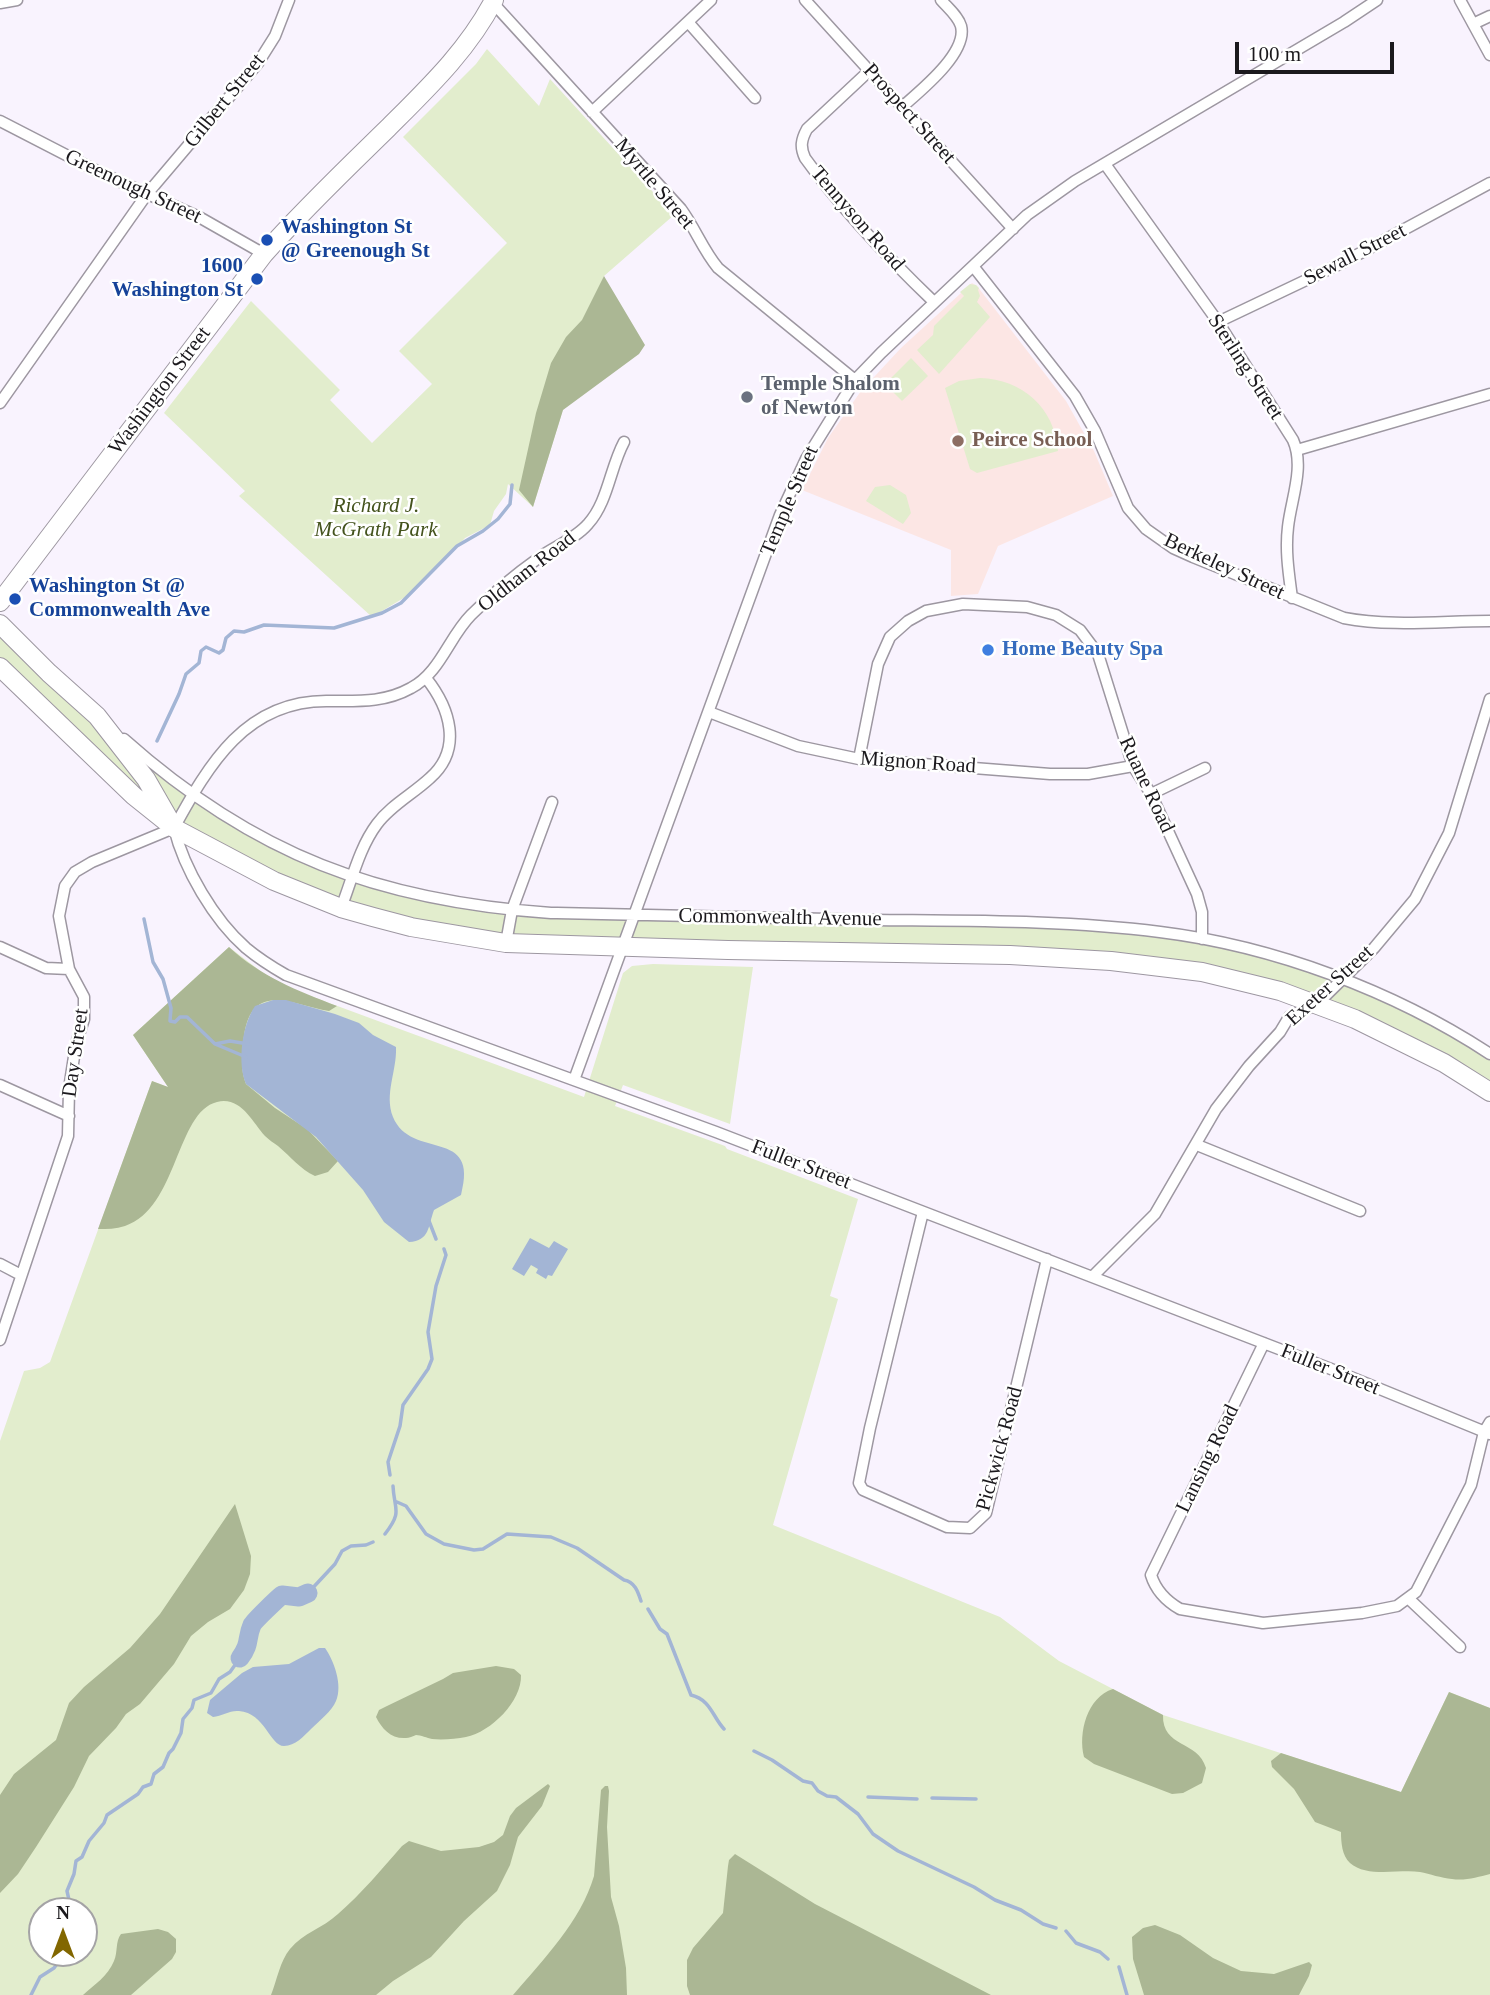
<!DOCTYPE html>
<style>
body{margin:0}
#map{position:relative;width:1490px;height:1995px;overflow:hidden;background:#f9f3fe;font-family:Georgia,serif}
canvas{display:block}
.north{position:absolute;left:28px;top:1897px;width:70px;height:70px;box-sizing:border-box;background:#fff;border:2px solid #a4a3a5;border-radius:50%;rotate:0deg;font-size:19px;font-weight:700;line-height:28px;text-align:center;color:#1b191d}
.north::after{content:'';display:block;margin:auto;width:24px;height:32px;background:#826700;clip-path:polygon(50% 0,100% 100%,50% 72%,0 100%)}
.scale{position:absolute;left:1235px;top:42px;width:159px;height:32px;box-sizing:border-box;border:4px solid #1b191d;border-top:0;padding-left:9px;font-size:21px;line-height:24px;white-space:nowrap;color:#1b191d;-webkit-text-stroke:5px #fff;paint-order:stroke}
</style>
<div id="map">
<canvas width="1490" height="1995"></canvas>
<div class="north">N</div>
<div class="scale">100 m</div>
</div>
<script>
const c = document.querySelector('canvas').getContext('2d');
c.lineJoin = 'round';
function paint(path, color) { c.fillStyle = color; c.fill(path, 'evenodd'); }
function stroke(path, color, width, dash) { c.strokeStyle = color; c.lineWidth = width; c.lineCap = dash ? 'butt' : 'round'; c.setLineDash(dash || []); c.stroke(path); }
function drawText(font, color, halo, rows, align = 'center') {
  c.font = font + ' Georgia,serif'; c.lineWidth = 5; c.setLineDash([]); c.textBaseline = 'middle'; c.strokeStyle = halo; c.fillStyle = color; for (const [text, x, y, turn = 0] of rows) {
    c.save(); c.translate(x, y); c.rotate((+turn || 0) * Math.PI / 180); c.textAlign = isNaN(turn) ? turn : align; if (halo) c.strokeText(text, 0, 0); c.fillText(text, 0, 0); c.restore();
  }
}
paint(new Path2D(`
 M972,283L977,286L1066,401L1094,451L1113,496L998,546L978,594L951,596V550L802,490L828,438L861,391L901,348Z`), '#fce6e4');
paint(new Path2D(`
 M487,49L539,106L550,79L674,215L604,276L533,507L508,484L506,494L494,511L490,525L465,538L449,556L431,571L412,593L372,617L239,496L245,491L164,413L251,301L340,390L330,400L372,443L432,384L399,351L507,243L403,137L476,64Z
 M970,284L976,285L979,288L978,290L980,296L977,302L990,317L939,374L917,350L933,335L934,326L964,296L960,292Z
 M911,358L928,376L902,401L885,384Z
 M980,378C1022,379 1055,408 1058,451L977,473L970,469L945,388L959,381Z
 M890,485L906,495L911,513L903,524L866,501L875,487Z
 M0,622L158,770L315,863L487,908L1108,927L1202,939L1341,978L1490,1054V1092L1355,1019L1177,969L728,950L411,927L202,844L0,667Z
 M229,947L263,973L294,990L584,1097L623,973L632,966L653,964L753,967L730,1124L623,1085L615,1106L725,1146L727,1149L858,1199L830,1296L838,1299L773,1525L1000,1617L1059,1661L1163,1715L1401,1792L1449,1692L1490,1708V1995H0V1441L24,1371L40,1368L50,1362L152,1081L168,1087L133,1035ZM42,1911H84V1953H42Z`), '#e2edcd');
paint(new Path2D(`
 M604,276L645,345L639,354L563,410L533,507L519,490L536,413L551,363L566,337L582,320Z
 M229,947C260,976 298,991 337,1006L329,1011C292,1005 252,980 244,1036C242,1052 240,1070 246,1084L275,1108L307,1129L338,1161L328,1172L315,1176C300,1169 291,1157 278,1146C274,1143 269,1140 265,1136C252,1122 241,1096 217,1102C176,1112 178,1208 125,1226C116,1229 107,1229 98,1229L152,1081L168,1087L133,1035Z
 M235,1504L251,1556L250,1574L244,1590L230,1609L208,1622L191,1636L174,1664L140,1704L126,1714L116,1728L89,1756L74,1787L36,1847L18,1874L0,1893V1795L14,1774L56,1740L69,1703L84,1687L130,1648L160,1614Z
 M496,1666L514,1669L521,1675C522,1701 491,1732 466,1737C456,1739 442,1740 432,1739C427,1738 421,1735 416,1735C413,1736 409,1738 406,1738C391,1739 382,1729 376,1717L379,1710L387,1706L443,1679L453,1673Z
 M1113,1689L1163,1715C1162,1748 1198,1740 1206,1768L1202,1783L1183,1793L1172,1794L1094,1764L1084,1757C1078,1733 1087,1697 1113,1689Z
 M1449,1692L1490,1708V1874C1478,1877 1465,1881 1452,1879C1441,1878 1430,1874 1420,1872C1399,1869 1367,1878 1350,1863C1342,1856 1341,1842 1341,1832L1315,1822L1294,1789L1272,1767L1271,1761L1281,1753L1401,1792Z
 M548,1784L550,1786L542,1806L518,1837L510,1865L497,1891L464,1921L431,1957L393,1981L376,1995H271C277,1980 280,1961 290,1949C303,1933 323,1928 338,1914C362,1893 381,1870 402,1846L409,1841L441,1851L479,1847L494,1842L503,1835L510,1816L516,1808Z
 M605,1786H608L609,1791L607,1827L611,1897L619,1926L626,1968L627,1995H513C543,1960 581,1921 594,1876L601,1790Z
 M735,1854L815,1904L991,1995H690L687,1986V1960L693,1948L723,1913L728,1866L729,1860Z
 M1155,1925L1180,1935L1213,1958L1241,1971L1274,1974L1309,1962L1312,1965L1309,1976L1299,1995H1144L1133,1959L1132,1937L1143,1928Z
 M158,1929L168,1932L176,1939V1952L172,1959L131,1995H83C94,1985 108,1976 114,1961C118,1952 115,1942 121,1934Z`), '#abb794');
paint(new Path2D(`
 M273,1000H286L335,1014L359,1023L373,1035L396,1047C397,1071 384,1094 393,1117C411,1161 480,1126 461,1195L434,1210C428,1226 430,1241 409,1242L384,1222L363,1190L316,1137L246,1084C237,1063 242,1025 255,1006Z
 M530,1238L549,1248L554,1241L568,1249L552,1276L548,1275L546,1279L536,1273L538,1269L531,1265L524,1276L512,1269Z
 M319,1648H325C334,1661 343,1685 336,1701C332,1711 319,1721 311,1729C304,1736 295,1746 284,1746C270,1746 265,1713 239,1711C230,1710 222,1716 213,1717L207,1713L210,1700L242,1673L253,1667L289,1664Z`), '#a3b5d5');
stroke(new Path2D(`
 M157,741L179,694L186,674L199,663L201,651L206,647L219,653L223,650L226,638L234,631L244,632L264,625L334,628L382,613L401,603L457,546L483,531L498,519L510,504L512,485
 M144,919L153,962L163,979L171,1008L170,1021L175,1022L180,1017H187L215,1044L246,1057
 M215,1044L230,1041L248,1044
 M429,1221L436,1239
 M390,1475L388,1462L400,1426L403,1405L428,1369L432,1359L428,1332L436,1286L446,1255L444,1249
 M397,1502L406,1506L426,1534L444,1544L474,1550L483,1549L507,1534L551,1537L577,1548L624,1580C635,1582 638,1592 641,1601
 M385,1534C403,1511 394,1510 393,1486
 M308,1593L335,1564L342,1551L351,1546L366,1545L373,1542
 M648,1609L660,1629L667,1634L691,1695C711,1700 712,1716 724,1729
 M754,1751L772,1760L803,1781L812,1783L818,1791L827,1796L836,1797L858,1814L873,1834L898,1851L974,1887L995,1900L1021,1910L1043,1924L1056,1928
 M868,1797L917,1799
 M932,1798L976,1799
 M66,1911L69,1900L67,1891L74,1874L76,1861L82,1857L89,1841L104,1823L107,1815L138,1794L143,1787L151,1784L154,1774L163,1767L169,1753L173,1749L181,1733L183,1719L192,1708L194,1700L211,1693L219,1679L230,1672L240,1658
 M1066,1931L1076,1943L1100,1952L1108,1959
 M1119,1967L1127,1995
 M31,1995L40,1977L54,1968L65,1953`), '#a3b5d5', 3.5);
stroke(new Path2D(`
 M240,1658C251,1643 246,1639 252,1625C254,1621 277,1599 282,1595L299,1597L308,1593`), '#a3b5d5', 19);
const street = new Path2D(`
 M805,0L1013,229
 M1460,0L1490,55
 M0,3L17,0
 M493,3L681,209C695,228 703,250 718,268L855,380
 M688,22L755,98
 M1473,24L1490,16
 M869,71L807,129C801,140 800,147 805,158C843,211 887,257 934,302
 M902,107C920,91 968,53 961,26C958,16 948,8 941,0
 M592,112L711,0
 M0,121L103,174L199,217L264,254
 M1105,164L1218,322L1293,440C1305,467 1291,499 1288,527C1285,551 1289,575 1292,598
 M973,266L1075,396L1095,431L1128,508L1146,529L1173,548L1193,557L1344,618C1391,627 1442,621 1490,621
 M1218,322L1342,263L1490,183
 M0,403L147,194L258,63L275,36L289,0
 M1297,450L1490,394
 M709,712L798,746L859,759L1050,774H1088L1133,766
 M124,739C254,855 379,901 551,913C659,915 767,918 874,920C969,921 1066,920 1160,932C1274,946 1394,991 1490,1054
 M859,759L878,664L890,637L908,621L926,611L963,604L1027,607L1056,615L1080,630L1098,654L1133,766L1151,794L1197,894L1202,912V939
 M1151,794L1205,768
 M174,828C184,869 214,920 246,948C258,958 272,967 286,975L716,1132L1331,1369L1490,1434
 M174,828C209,764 246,700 328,701C358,701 384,703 411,688C440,673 449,637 471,615C492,594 516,574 540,557C556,546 576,538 588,524C608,502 610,468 624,442
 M341,908C352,880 359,848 377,824C391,805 413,794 430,778C463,749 450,708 426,678
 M506,943L512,910L552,802
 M0,947L46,968L69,969
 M574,1080L780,515L806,459L855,380L881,353L1027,215L1075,181L1344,22L1377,0
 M0,1085L69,1116
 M1197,1145L1360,1211
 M923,1212L870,1428L859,1483L863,1490L947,1527L970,1528L986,1513L1047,1259
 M0,1264L21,1275
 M1093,1276L1155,1214L1216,1109L1249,1066L1280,1032L1289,1017L1317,1004L1374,948L1415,899L1449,833L1490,699
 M0,1340L68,1136L69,1089L76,1044L84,1019V997L69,969L59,916L65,886L75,872L92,862L174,828
 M1264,1343L1151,1575C1156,1591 1166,1601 1180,1609L1263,1623L1362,1613L1397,1606L1416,1592L1471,1485L1484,1432L1490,1422
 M1409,1599L1460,1647`);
const primary = new Path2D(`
 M0,602L264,254C303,210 346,169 388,128C428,88 468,50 494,0
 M0,624L49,673L97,716L146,779L169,819
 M0,667L134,796L174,828L274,881L341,908L373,917L411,927L506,943L728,950L1010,955L1111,961L1202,972L1280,991L1355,1019L1444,1063L1490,1092`);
stroke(street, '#9d97a1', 13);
stroke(primary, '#9d97a1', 20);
stroke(street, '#fff', 10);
stroke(primary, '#fff', 18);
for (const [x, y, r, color] of [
 [267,240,7,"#1a4fb4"],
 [257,279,7,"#1a4fb4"],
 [747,397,7,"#6b7280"],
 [958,441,7,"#8d6e63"],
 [15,599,7,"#1a4fb4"],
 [988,650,7,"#3f7fe0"]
]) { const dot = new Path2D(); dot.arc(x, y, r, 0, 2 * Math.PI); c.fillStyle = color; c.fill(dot); stroke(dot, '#fff', 2.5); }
drawText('21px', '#1b191d', '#fff', [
 ["Gilbert Street",225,101,-51],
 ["Prospect Street",909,114,48],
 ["Myrtle Street",654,184,50],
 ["Greenough Street",133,187,25],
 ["Tennyson Road",857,219,49],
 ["Sewall Street",1355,255,-27],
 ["Sterling Street",1245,367,57],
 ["Washington Street",160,391,-53],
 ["Temple Street",790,501,-67],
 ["Berkeley Street",1224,567,25],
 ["Oldham Road",527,572,-38],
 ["Mignon Road",918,763,4],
 ["Ruane Road",1146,785,65],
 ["Commonwealth Avenue",780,918,1],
 ["Exeter Street",1330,986,-42],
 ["Day Street",76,1053,-82],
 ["Fuller Street",801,1165,21],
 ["Fuller Street",1330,1370,22],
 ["Pickwick Road",1000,1449,-75],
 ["Lansing Road",1208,1459,-64]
]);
drawText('bold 21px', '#164399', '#fff', [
 ["Washington St",281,228],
 ["@ Greenough St",281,252],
 ["1600",243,267,"right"],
 ["Washington St",243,291,"right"],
 ["Washington St @",29,587],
 ["Commonwealth Ave",29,611]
], 'left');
drawText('bold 21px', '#5b616d', '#fff', [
 ["Temple Shalom",761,385],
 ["of Newton",761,409]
], 'left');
drawText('bold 21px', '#785e54', '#fff', [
 ["Peirce School",972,441]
], 'left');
drawText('italic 21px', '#44531d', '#fff', [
 ["Richard J.",376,506],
 ["McGrath Park",376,530]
]);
drawText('bold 21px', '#366cbe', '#fff', [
 ["Home Beauty Spa",1002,650]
], 'left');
</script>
